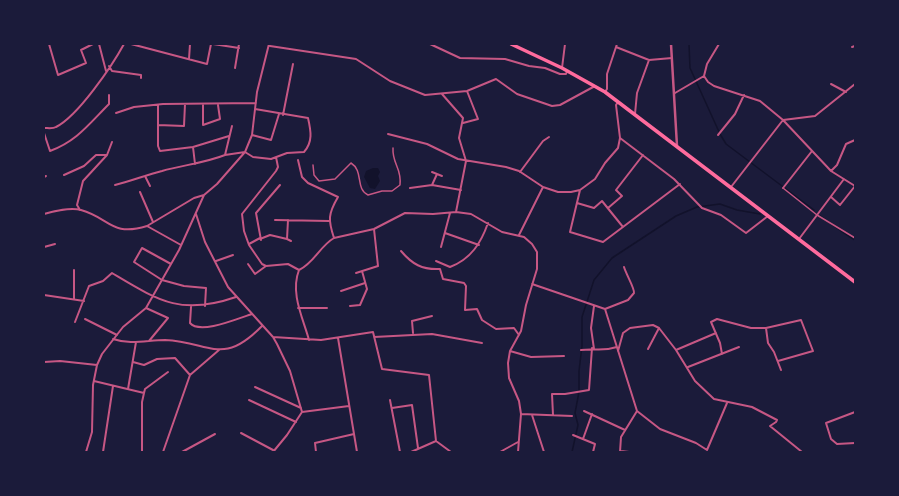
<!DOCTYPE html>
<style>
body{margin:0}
#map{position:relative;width:899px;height:496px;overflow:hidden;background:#1b1b3a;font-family:Helvetica,sans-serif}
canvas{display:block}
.frame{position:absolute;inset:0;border:45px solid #1b1b3a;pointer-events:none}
</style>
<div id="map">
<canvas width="899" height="496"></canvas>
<div class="frame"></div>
</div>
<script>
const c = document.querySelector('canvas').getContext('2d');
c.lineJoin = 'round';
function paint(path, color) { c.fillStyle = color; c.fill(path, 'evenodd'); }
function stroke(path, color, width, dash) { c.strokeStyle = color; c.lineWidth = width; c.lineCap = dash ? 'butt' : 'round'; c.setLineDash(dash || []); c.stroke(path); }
paint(new Path2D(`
 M373,168H378L380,172L378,176L380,181L375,189L370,188L364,177L366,171Z`), '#12122b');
stroke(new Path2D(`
 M689,44L690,68L720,134L726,144L814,210
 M820,216C833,224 842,233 855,240
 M572,452L578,425L575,413L579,392V371L582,346V317L594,280L612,258L676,216L697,207L720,204L737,210L760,214`), '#12122b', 1.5);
stroke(new Path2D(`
 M313,165L314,175L319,181L335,179L351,163C364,171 355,189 368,195L382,191H392L400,185C402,168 392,164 393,148
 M783,188L817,215L855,238`), '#c65784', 1.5);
stroke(new Path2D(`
 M49,44L58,75L86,63L81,50L93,44
 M99,44L106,71
 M131,44L207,64L211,44
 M213,44L239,48
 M425,44H428
 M430,44L460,58L505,59L529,66L545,68L560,74H566L567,71
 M270,46L356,59L390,81L425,95L467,91L496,79L517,94L552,106L560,105L595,86
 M616,47L649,60L672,58
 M852,47L855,46
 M189,59L190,44
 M109,66L112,71L141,75V78
 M235,68L239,44
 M562,68L565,44
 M704,76L708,82L714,86L760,101L783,120L831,171L855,186
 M831,84L846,92
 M605,92L607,89V74L617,44
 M675,93L704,76L707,64L719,44
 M442,94L463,118L459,138L466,161L456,212
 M203,104V125L220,119L218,105
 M158,105V146L160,151L193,147L195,164
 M116,113L134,107L163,104L256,103
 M635,114L637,93L649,60
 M283,115L293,64
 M463,123L478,119L467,91
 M158,125L184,126L185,104
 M232,126L225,155L245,152L253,157L271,159L287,153L304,152C313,142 311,131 308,118L255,109
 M44,128C48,128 53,129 56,127C78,116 112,66 124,44
 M44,133L50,151C77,141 89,124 109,104V95
 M388,134L427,144L458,159L506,167L519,171L543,187L558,192H571L580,190L595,179L605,163L618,148L620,138L616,105L618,102
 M252,135L271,140L279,114
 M718,135L735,114L744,95
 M620,138L674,179L702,208L721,215L746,233L768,216
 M193,147L229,136
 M276,157L278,167L276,171L242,214L244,231L249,245L262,264L266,266L288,264L299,270
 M298,160L302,177L308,183L338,197C328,214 328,220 334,238C320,246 314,263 299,270C290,293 303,318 309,340
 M831,171L837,165L846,144L855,140
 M432,172L442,176
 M520,172L543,141L549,137
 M64,175L84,166L96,155H107L112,142
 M145,176L150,186
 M44,177L46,176
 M115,185C131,181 146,175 162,171C183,165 205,163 225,155
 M432,185L437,174
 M731,187L783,120L815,116L855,84
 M410,188L432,185L461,190
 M783,188L812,151
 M580,190L570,232L603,242L680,184
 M140,192L153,222
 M831,197L840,205L855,186
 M577,203L594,208L602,201L623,227
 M608,208L622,196L616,190L643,155
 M80,210L77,205L83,181L107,155
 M44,214C55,211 70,207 81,210C110,218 111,237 147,226L181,245
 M196,214L205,242L228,287L273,337L277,344L290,371L302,412L287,435L273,452
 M275,220L329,221
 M147,226L194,198L204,195L217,184L245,152L252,135L257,92L269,44
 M445,233L479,245
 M519,235L543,187
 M334,238L374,229L405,213L433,214L456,212L471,214L502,232L524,237L532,244L537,252V269L526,305L521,331L510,351L508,363L509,378L519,401L521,414L518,452
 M260,239L270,235L287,239L288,220
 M287,239L291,241
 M799,239L844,179
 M261,240L256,213L280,185
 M249,244L260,238
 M44,247L55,244
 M441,247L450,213
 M401,251C412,264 422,270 440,269L443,279L464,283L466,286L465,310L477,309L482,320L496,329L514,328L519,335
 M216,261L233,255
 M436,261L450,267C471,259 481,243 488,223
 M171,264L142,248L134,262L162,280L184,286L206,288L205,306
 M248,264L255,274L266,266
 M356,273L378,266L374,229
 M532,284L605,309L637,411L660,429L696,443L707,450L727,403
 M341,291L365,283
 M44,295L84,301
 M74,299V270
 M350,306L360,305L367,289L362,271
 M594,306L591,328L594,349
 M191,307L190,323C200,335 239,318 252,314
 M146,308L168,318L149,341
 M298,308H327
 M605,309L628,300L634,293C635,289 626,274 624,267
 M85,319L117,335
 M75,322L89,286L103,281L112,273C159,301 181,316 236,297
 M766,328L768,343L774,352L781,370
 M413,333L412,321L432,316
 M273,337L321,340L373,332L382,369L429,375L436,441
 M374,337L432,334L482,343
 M338,338L357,452
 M113,339C130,345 148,340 165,340C211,342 222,367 262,326
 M648,349L659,328
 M581,350C596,348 601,352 617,347
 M676,350L716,333
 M510,351L531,357L564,356
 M618,351L623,333L630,328L653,325L659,328L676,350L695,381L714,399L752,407L777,420L776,422L770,426L802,452
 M722,354L720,343L711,322L717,319L751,328H766L801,320L813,351L778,361
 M44,362L60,361L97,365
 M133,362L144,365L157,359L175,358L190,375
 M688,367L739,347
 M94,381L144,393L142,402V452
 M255,387L301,408
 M128,389L136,342
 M144,393L145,389L168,372
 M249,400L296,422
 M390,400L400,452
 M392,408L412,405L418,448
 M584,411L625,430
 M302,412L349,406
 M855,412L826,423L831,439L837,444L855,443
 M521,414L572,416
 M532,415L544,452
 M553,415L552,394H565L589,390L592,348
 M241,433L273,450
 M573,435L595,444L593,452
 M583,439L592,414
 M621,451L629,452
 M86,452L92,432L93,385L97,365L102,354L123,327L146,308L179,250L204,195
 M103,452L113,386
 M163,452L190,375L219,350
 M182,452L215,434
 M316,452L315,443L354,434
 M411,452L436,441L451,452
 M500,452L518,442
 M620,452L621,437L637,411`), '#c65784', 2);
stroke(new Path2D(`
 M671,44L677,146`), '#c65784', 2.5);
stroke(new Path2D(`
 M511,44L562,68L605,92L855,282`), '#ff6b9d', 3.5);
</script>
